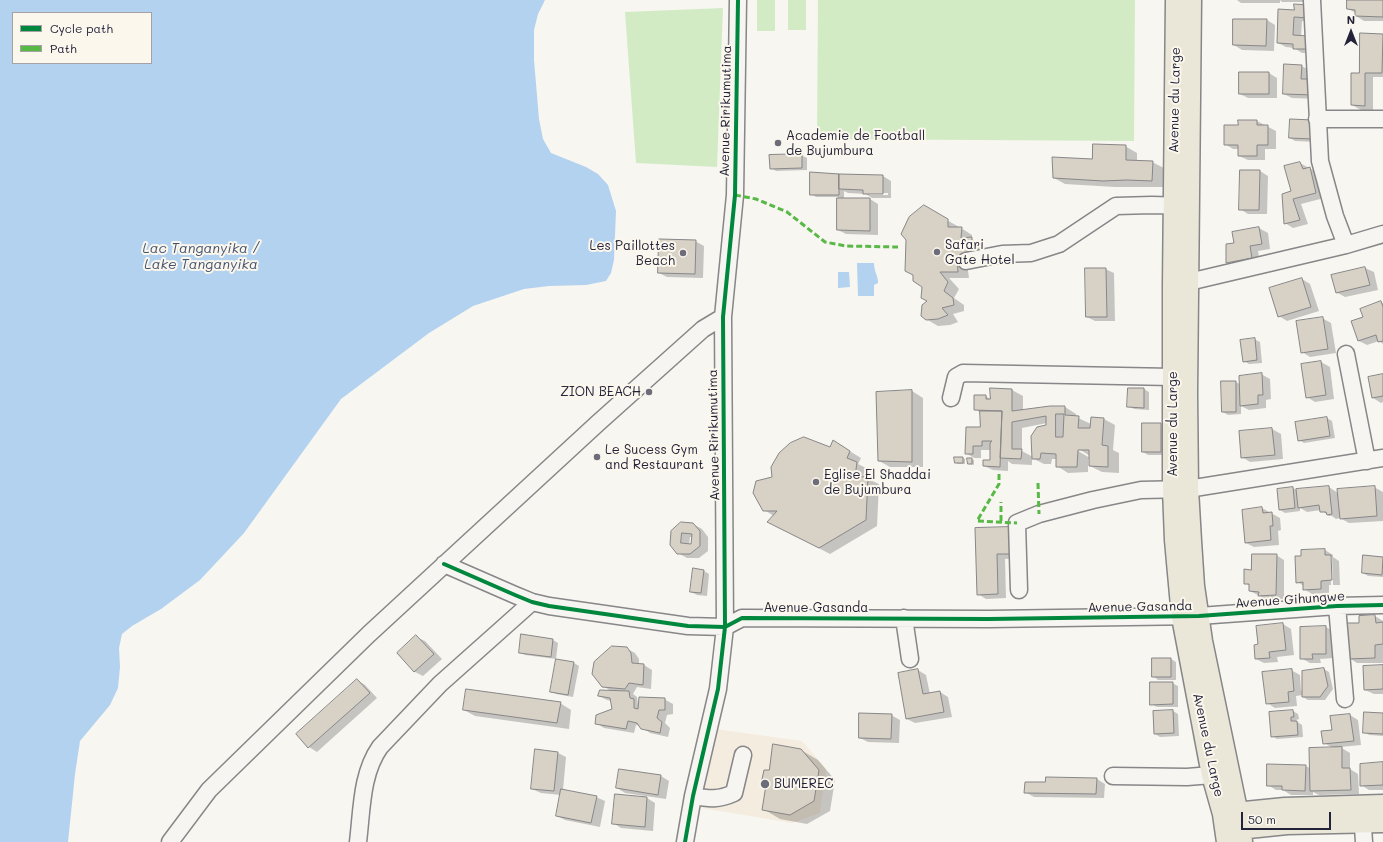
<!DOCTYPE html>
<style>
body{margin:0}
#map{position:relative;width:1383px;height:842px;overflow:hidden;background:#f8f6f0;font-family:Mali,sans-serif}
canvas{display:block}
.legend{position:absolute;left:12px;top:12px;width:140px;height:52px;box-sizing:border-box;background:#fbf7ec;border:1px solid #a4a2a5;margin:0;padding:5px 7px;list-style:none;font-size:12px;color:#22223b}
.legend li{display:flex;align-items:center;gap:8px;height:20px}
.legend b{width:20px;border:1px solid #a4a2a5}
.north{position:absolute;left:1331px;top:12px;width:40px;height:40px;-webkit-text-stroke:3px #fbf7ec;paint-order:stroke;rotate:0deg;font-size:11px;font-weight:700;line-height:16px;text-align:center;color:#22223b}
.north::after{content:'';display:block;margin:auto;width:14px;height:18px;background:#22223b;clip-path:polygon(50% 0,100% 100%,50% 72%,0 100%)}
.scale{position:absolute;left:1241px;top:812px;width:90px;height:18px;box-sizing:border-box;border:2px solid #22223b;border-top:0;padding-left:5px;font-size:12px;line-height:14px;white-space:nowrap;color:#22223b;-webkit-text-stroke:3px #fbf7ec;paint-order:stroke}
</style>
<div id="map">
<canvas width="1383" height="842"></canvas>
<ul class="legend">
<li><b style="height:5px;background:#00873e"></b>Cycle path</li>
<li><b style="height:5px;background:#58b947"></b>Path</li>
</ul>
<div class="north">N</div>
<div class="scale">50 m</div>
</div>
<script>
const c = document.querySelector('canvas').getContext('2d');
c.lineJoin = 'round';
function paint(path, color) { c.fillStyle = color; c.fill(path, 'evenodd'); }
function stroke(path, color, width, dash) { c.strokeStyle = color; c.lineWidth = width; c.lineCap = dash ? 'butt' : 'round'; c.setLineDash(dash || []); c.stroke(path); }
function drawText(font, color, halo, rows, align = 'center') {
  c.font = font + ' Mali,sans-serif'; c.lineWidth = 4; c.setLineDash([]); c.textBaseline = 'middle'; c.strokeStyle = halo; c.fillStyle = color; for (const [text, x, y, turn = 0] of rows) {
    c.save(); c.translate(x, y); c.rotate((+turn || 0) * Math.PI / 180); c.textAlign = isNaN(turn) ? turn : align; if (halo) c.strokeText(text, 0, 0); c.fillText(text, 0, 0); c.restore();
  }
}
paint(new Path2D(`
 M715,729L802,741L826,769L820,813L792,823L701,808Z`), '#f4ecde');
paint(new Path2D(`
 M757,0H775V31H757Z
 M788,0H806V30H788Z
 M818,0H1135L1134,141L817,139Z
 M723,8L717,167L636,163L625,12Z`), '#d2ebc5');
paint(new Path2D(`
 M0,0H545L538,14L534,30V60L539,119L543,139L551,153L586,167L598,174L608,185L616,211L614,260L611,273L606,281L586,285L549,286L524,289L473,306L429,333L341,399L244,533L200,580L161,609L132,626L122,634L119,648L120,667L118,688L110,705L80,741L75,774L68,842H0ZM13,13H151V63H13Z
 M857,263H874C874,272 878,275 878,283L874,285V296H858Z
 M838,272H849L850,287L838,288Z`), '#b2d2ef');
paint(new Path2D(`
 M1237,0H1305V2H1282L1280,0V3H1241Z
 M1348,0H1383V21H1364L1356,16V13L1348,9Z
 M1295,11L1317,22L1302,21L1301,37L1316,53H1302L1294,48L1286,47L1278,43Z
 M1267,20L1275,25L1274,51L1242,50L1234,45Z
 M1361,34L1383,35V77H1373V110H1361L1352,105L1360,74Z
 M1301,66L1310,70L1322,99L1292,98L1284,94Z
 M1269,73L1277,78V98H1248L1240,94Z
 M1239,121H1257L1276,131V149H1265V160H1248L1239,156V149H1233L1225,144L1239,126Z
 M1313,121L1318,142L1295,141L1290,138Z
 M1125,146L1137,153V161L1152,162L1164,168L1163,187H1115L1065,184L1054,178Z
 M801,155L807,158V170L776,171L771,168Z
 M1300,163L1318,173L1324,198L1301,204L1308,224L1293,228L1285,223Z
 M1260,171L1268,176L1267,214H1248L1240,209Z
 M883,176L891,181V198H872L866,194L848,193L844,191V199H870L878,204V235L846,234L838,230V197H816L811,194ZM868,193H888V195H870Z
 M924,207L959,227V228H961L972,235V239L982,244V261L967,263L969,278H949L959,289L954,298L964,305V311L953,314L958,322L950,325L938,326L926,319L929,301Z
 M1259,228L1268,233L1270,249L1258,251L1260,263L1235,267L1227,262L1235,244L1233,232Z
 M695,241L704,246L703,278L667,277L659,273Z
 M1365,268L1374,272L1378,290L1345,297L1336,292L1332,275Z
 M1105,269L1114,273L1115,321H1095L1087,317Z
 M1302,279L1310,284L1319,311L1287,321L1279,316Z
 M1381,302L1383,303V344L1379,341L1367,345L1359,341L1364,318Z
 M1322,318L1331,323L1336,353L1310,357L1302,352Z
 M1254,339L1260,342L1262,363L1249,364L1244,361Z
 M1321,362L1330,367L1334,399L1315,402L1307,397L1302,365Z
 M1261,374L1270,379L1271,399L1266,400V408L1249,410L1241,406V414L1228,415L1223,412L1235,382L1240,384Z
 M1383,376V402L1381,403L1373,398Z
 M1144,389L1149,392V410L1134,409L1128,406Z
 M1012,390L1023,396V411L1050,407H1065L1076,414V417L1091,424L1104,419L1115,425L1113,450L1119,453V473L1102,472L1090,466V459H1088V472L1068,473L1057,466V459H1052L1051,464H1044L1032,458V465L1012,464L1008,461V471L993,470L984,466L991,461V450H981V458H974L966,453L981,428V413L975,409L986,396L991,400ZM1047,423V426L1033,457L1022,451V428ZM1074,446L1090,456V458L1073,448Z
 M912,391L923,398V467H890L879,461Z
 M1327,418L1332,421L1335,438L1304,443L1299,440Z
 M1160,424L1166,427V455H1148L1143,452Z
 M1272,429L1281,434L1283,459L1250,462L1242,457L1240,432Z
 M833,441L861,458L858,464L868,469L866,478L879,484L877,526L830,554L780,528L774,516L764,510L773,478L830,448Z
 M963,458L965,459V464H958L956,463Z
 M972,459L974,460V465L969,464Z
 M1329,487L1338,493L1374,487L1383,492V521L1349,523L1340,518L1336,519L1332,516H1329L1321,510L1307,512L1300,508V511L1285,513L1280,510L1293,488L1297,490Z
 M1262,508L1280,518L1281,530L1278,531L1279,545L1254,547L1246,543Z
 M693,524L702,529L708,537V551L699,558H687L678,553L672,532ZM690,537H692V545H689Z
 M1009,528L1017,533L1018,558L1005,559L1006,598L986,599L978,594Z
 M1325,550L1333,555V557L1339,561L1340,585H1333L1332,557H1330L1331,585H1329V593L1312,594L1304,589V586L1297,582Z
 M1276,555L1284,560V599L1267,600L1250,591V586L1245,583L1252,571Z
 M1364,556L1383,558V577L1368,576L1363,573Z
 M694,569L704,571L709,574L707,596L697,595L691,592Z
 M1360,616H1375L1383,621V663H1357L1349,658L1360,623Z
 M1283,624L1291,629L1294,655L1277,657L1278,662L1264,663L1256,659L1259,645L1257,627Z
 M1326,627L1334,632V658L1320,659L1321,663H1310L1301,658Z
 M522,636L553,640L558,643L556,659L525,655L520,652Z
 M416,637L425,641L442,659L423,676L415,672L398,654Z
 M626,648L635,653L639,659V665H644L652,670L651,689L637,687L633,694L637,697L638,705L664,699L673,704V714L667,715L665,723L670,728L668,737L650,733L640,726L636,725L634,733L604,728L596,723L613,710L612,701L607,700L599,696L611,691L603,686Z
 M1171,659L1176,662V680H1158L1153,676Z
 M574,663L579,666L573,697L556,694L551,691Z
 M1383,666V694H1374L1365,690Z
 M1324,669L1329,672L1333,689L1325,700H1308L1303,697V695L1296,696L1297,706L1275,708L1267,703L1291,670L1300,675L1301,691Z
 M918,670L926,675L930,694L940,692L948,697L952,717L915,723L907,719Z
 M357,680L365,685L377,698L317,752L309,747L297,734Z
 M1172,683L1178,686V707H1157L1151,704Z
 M560,703L571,710L569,729L475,716L464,710Z
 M1173,711L1178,714L1179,736L1160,737L1155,734Z
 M1293,711L1298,714L1299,719L1296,720V721L1302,725L1303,737L1277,739L1272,736Z
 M1383,714V736L1369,735L1364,732Z
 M891,715L900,720L899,743L868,742L860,738Z
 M1350,715L1358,720L1361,745L1340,747L1350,753V769L1358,774L1359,794L1319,795L1313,792V795H1291L1283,790H1276L1268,785L1305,766L1310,768L1333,748L1324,743L1333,730L1331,717Z
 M801,750L818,760L835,780L830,811L807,824L780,819L763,809L767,787L762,784L769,771Z
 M558,753L566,757L563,790L596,797L605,801L600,827L565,820L557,816L561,795L541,793L532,789Z
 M1383,763V790H1369L1361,785Z
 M661,776L669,781L666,799L625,793L617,788Z
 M1097,779L1105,784L1104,798L1034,797L1025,792Z
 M616,795L647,798L655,803L653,831L621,828L613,823Z`), '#0003');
const building = new Path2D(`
 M1347,0H1383V17L1355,16V10L1347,9Z
 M1294,4L1309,5V18L1294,17L1293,35L1308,36V49H1293V44L1277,43L1278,9L1294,10Z
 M1233,19H1267L1266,46L1233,45Z
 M1360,33L1383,34L1382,73H1365V106L1351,105V73H1359Z
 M1284,64L1302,65L1301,79H1315L1314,95L1283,94Z
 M1239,72H1269V94H1239Z
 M1290,119L1313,120V139L1289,138Z
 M1238,120H1257V125H1268V145H1257V156H1238V145H1224V125H1238Z
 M1093,144L1126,145V160L1153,161L1152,181L1127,180L1103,181L1053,178L1052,157L1092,159Z
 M802,154V168L770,169L769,155Z
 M1300,162L1303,169L1310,167L1316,193L1293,199L1300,220L1284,224L1282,194L1291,191L1284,166Z
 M1240,170H1260L1259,210H1239Z
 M810,172L839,174V195H810Z
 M839,174L883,175V194H863V190L839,189Z
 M837,198H870V231L837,230Z
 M924,205L948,219V227H962L961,238L972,237L971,255L957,257L958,272H940L948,282L944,291L953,298L954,305L942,308L948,315L938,319L926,320L921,316L922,305L927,301L921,298L922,287L913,281V275L905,271L906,240L901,234L909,217Z
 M1259,227L1262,244L1250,246L1252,258L1226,263V244L1234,243L1232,232Z
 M659,239L696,240L695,274L658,273Z
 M1365,267L1370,285L1336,293L1331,275Z
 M1085,268H1106L1107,317H1086Z
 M1302,278L1311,307L1278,317L1269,288Z
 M1381,301L1383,307V341L1378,342L1376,335L1358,341L1351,321L1363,317L1360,309Z
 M1323,317L1328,349L1301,353L1296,321Z
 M1255,338L1257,360L1243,362L1240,340Z
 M1321,361L1326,395L1306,398L1301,364Z
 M1262,373L1263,395H1258V404L1240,406L1239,376Z
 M1383,374V396L1372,398L1368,377Z
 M1221,381H1236V412H1222Z
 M990,388L1012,389V411L1050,406H1065V415L1079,416L1078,428H1090L1091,417L1104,418L1102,445L1108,446V467L1089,466V450H1078L1077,467H1056V454L1041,453L1040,459H1032L1031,436L1037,427L1046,425V416L1012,422V449H1022L1021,459L1000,458L1002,411L974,410V395H986V399H990ZM1056,414H1064L1063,437H1056Z
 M1128,388H1144V408L1127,407Z
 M912,390V462L878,461L876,392Z
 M980,411H1002L1000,467L983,466V460H990V443L992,441H982V446H973V454H965L966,427H980Z
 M1327,417L1330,436L1298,441L1295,422Z
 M1142,423H1161V452H1142Z
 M1272,428L1275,455L1241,458L1239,431Z
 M804,437L830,447L833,440L850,451L847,458L857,462L855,477H868L866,520L819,548L767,522L777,511H763L753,493L756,481L772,477L771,467L779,453L790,443Z
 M954,457H963V463H955Z
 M967,458H972V464H968Z
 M1329,486L1332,514L1327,515L1326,512H1320L1319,505L1298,508L1296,489Z
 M1375,486L1377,516L1340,519L1337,489Z
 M1293,487L1295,508L1279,510L1277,489Z
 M1262,507L1263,513L1272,512L1273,526H1270L1271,540L1245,543L1242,510Z
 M681,522L693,523L700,531V546L690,554H677L670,545L671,531ZM682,533L692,534L691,544L681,543Z
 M1009,527L1010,554H997L998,594L977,595L975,528Z
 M1325,549V555H1331L1332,580L1321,581V589L1303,590V582L1296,583L1295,556H1301V550Z
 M1252,554H1277L1276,595L1258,596L1259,592L1249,591V584H1244V569L1251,570Z
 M1363,555L1383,557L1382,575L1362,573Z
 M693,568L704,570L701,593L690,592Z
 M1375,615L1376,623L1383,622V644L1375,645V658L1348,659L1347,623H1359V616Z
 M1283,623L1286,650L1269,652L1270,658L1255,659L1254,645L1258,644L1256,626Z
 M1326,626V654H1312L1313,659H1300V627Z
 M521,634L553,639L551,657L519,653Z
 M416,635L434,654L414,672L397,653Z
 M612,646L627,647L631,653L632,663L644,664L643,685L629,683L625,689L602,687L599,683L592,674L594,662Z
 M1152,658H1171V677H1152Z
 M556,659L574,662L568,695L550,692Z
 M1383,665V689L1364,690L1363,666Z
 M1324,668L1328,686L1320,697H1302V671Z
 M918,669L923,694L940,691L944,712L906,719L898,673Z
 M1292,669L1294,691L1288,692L1289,702L1266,704L1262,672Z
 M357,679L370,693L308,748L296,734Z
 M1150,682H1173V704L1150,705Z
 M466,689L561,702L557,723L463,710Z
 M600,690L629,691L630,698L634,699V708L638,709L639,697L665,698V710H659L657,718L662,722L660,733L641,729L637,723L628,721L626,729L595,724L596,715L612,709L610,698L598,696Z
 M1173,710L1174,733L1154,734L1153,711Z
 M1293,710L1294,717H1291V721H1297L1298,735L1271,737L1269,712Z
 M1364,712L1383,713V734L1363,733Z
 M859,713L892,714L891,739L859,738Z
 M1350,714L1354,741L1323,744L1321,731L1332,730L1330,716Z
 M773,744L801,749L819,770L814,801L790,815L762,810L766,785L761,784L764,770H769Z
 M1342,747V768H1350L1351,790L1310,791L1309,748Z
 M535,749L558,752L554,791L531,789Z
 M1383,762V785L1360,786V764Z
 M1267,764L1306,765L1305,791L1282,790V786H1267Z
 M619,769L661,775L658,795L616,788Z
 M1046,777L1097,778L1096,794L1024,793L1025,782H1045Z
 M561,789L597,796L591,823L556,816Z
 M615,794L647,797L645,827L612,824Z`);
paint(building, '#d8d1c6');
stroke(building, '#878688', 1);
const minor = new Path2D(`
 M1317,119H1383
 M1346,245L1383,234
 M966,261L1002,254L1031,253L1059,244L1116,206L1152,205L1186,206
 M1176,285L1346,245L1335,216L1320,161L1312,0
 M1346,354L1367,461
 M951,398L956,377L963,373L1173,377
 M444,564L515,595L532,602L549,606L688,626L725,627L742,618L989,619L1199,616L1337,606L1383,605
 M1019,590L1017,523L1039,514L1093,500L1141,490L1188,489L1383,458
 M1337,606L1345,699
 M904,618L910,659
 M1113,776L1187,777L1212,775
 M693,796C709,799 719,800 734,793L743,755
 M1362,811L1364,842
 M170,842L209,790L369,634L598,423L703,329L723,317
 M358,842C362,810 361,774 380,747L440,684L532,602
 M685,842L693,796L718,689L725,627L723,317L735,195L738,0`);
const major = new Path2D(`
 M1176,0L1173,285V489L1175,540L1182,617L1212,775L1223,814L1227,842
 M1191,0L1187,393L1188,489L1191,541L1194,586L1202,641L1241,829L1242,842
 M1225,814L1285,808L1383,805
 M1229,830L1287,824L1383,822`);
stroke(minor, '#878688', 19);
stroke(major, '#878688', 23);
stroke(minor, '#f6f5f1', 16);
stroke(major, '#eae6d8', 20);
stroke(new Path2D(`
 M735,195L756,199L787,212L825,242L846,246L898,247
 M999,474V484L977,521L1017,523
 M1038,483L1039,514
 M1001,521V502`), '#58b947', 3, [6, 3]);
stroke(new Path2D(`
 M444,564L515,595L532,602L549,606L688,626L725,627L742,618L989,619L1199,616L1337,606L1383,605
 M685,842L693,796L718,689L725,627L723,317L735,195L738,0`), '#00873e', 4);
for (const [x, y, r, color] of [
 [778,143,4,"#6d6c7a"],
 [937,252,4,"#6d6c7a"],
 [683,253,4,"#6d6c7a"],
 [649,392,4,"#6d6c7a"],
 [597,457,4,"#6d6c7a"],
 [816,482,4,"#6d6c7a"],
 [765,784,5,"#6d6c7a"]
]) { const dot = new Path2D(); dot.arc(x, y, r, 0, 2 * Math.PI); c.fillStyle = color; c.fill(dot); stroke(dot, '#fbf7ec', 1.5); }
drawText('13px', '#22223b', '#fbf7ec', [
 ["Avenue du Large",1175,100,-89],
 ["Avenue Ririkumutima",726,111,-89],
 ["Avenue du Large",1173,424,-90],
 ["Avenue Ririkumutima",714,435,-91],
 ["Avenue Gihungwe",1290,600,-4],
 ["Avenue Gasanda",1140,607,-1],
 ["Avenue Gasanda",816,608],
 ["Avenue du Large",1208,745,78]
]);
drawText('13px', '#22223b', '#fbf7ec', [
 ["Academie de Football",786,136],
 ["de Bujumbura",786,151],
 ["Safari",945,245],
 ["Gate Hotel",945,260],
 ["Les Paillottes",675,246,"right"],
 ["Beach",675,261,"right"],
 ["ZION BEACH",641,392,"right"],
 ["Le Sucess Gym",605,450],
 ["and Restaurant",605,465],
 ["Eglise El Shaddai",824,475],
 ["de Bujumbura",824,490],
 ["BUMEREC",774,784]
], 'left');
drawText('italic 14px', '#445271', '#fbf7ec', [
 ["Lac Tanganyika /",201,249],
 ["Lake Tanganyika",201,265]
]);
</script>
